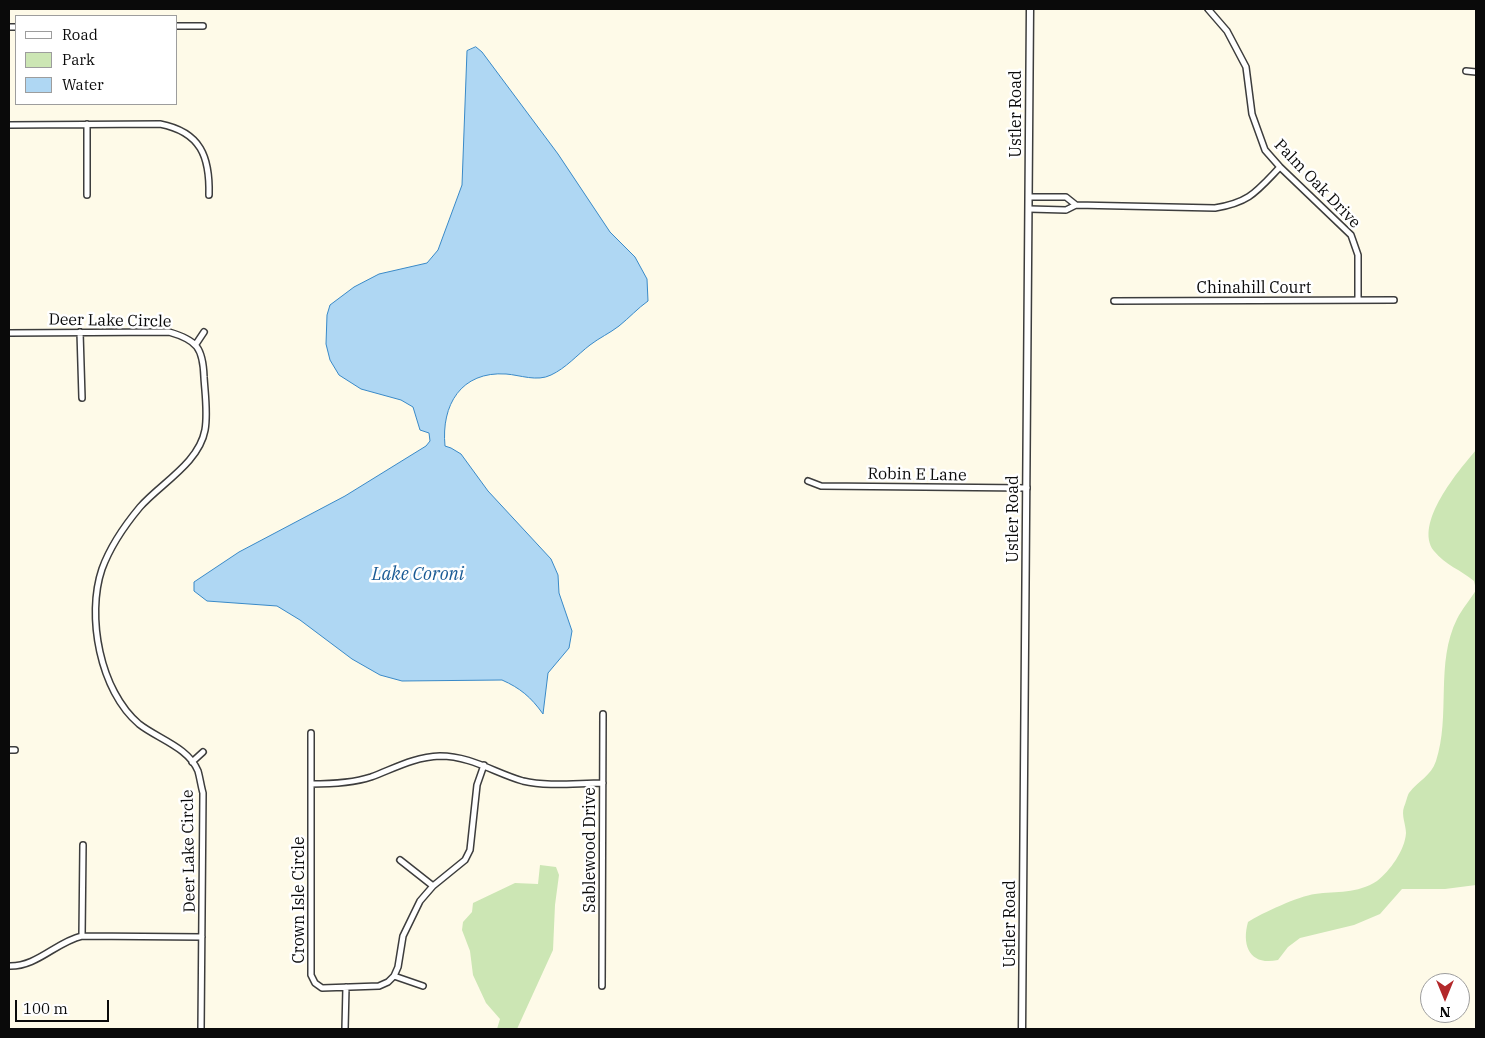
<!DOCTYPE html>
<style>
body{margin:0}
#map{position:relative;width:1485px;height:1038px;overflow:hidden;background:#fefae8;font-family:"IBM Plex Serif",serif}
canvas{display:block}
.frame{position:absolute;inset:0;border:10px solid #0a0a0a;pointer-events:none}
.legend{position:absolute;left:15px;top:15px;width:162px;height:90px;box-sizing:border-box;background:#fff;border:1px solid #9d9d9d;margin:0;padding:6px 9px;list-style:none;font-size:15px;color:#0a0a0a}
.legend li{display:flex;align-items:center;gap:10px;height:25px}
.legend b{width:25px;border:1px solid #9d9d9d}
.north{position:absolute;left:1420px;top:973px;width:50px;height:50px;box-sizing:border-box;background:#fff;border:1px solid #9d9d9d;border-radius:50%;rotate:180deg;font-size:14px;font-weight:700;line-height:20px;text-align:center;color:#0a0a0a}
.north::after{content:'';display:block;margin:auto;width:18px;height:22px;background:#b3292b;clip-path:polygon(50% 0,100% 100%,50% 72%,0 100%)}
.scale{position:absolute;left:15px;top:1000px;width:94px;height:22px;box-sizing:border-box;border:2px solid #0a0a0a;border-top:0;padding-left:6px;font-size:15px;line-height:18px;white-space:nowrap;color:#0a0a0a;-webkit-text-stroke:4px #fff;paint-order:stroke}
</style>
<div id="map">
<canvas width="1485" height="1038"></canvas>
<div class="frame"></div>
<ul class="legend">
<li><b style="height:6px;background:#fff"></b>Road</li>
<li><b style="height:14px;background:#cce6b4"></b>Park</li>
<li><b style="height:14px;background:#afd7f3"></b>Water</li>
</ul>
<div class="north">N</div>
<div class="scale">100 m</div>
</div>
<script>
const c = document.querySelector('canvas').getContext('2d');
c.lineJoin = 'round';
function paint(path, color) { c.fillStyle = color; c.fill(path, 'evenodd'); }
function stroke(path, color, width, dash) { c.strokeStyle = color; c.lineWidth = width; c.lineCap = dash ? 'butt' : 'round'; c.setLineDash(dash || []); c.stroke(path); }
function drawText(font, color, halo, rows, align = 'center') {
  c.font = font + ' "IBM Plex Serif",serif'; c.lineWidth = 5; c.setLineDash([]); c.textBaseline = 'middle'; c.strokeStyle = halo; c.fillStyle = color; for (const [text, x, y, turn = 0] of rows) {
    c.save(); c.translate(x, y); c.rotate((+turn || 0) * Math.PI / 180); c.textAlign = isNaN(turn) ? turn : align; if (halo) c.strokeText(text, 0, 0); c.fillText(text, 0, 0); c.restore();
  }
}
paint(new Path2D(`
 M1476,450V590L1474,581C1461,570 1445,565 1434,551C1413,524 1459,470 1476,450Z
 M1476,590V885L1445,889H1402L1380,914L1354,925L1300,938L1288,947L1278,960C1251,966 1241,947 1248,922C1262,913 1299,896 1315,894C1337,891 1357,894 1377,881C1390,871 1405,850 1406,833C1406,825 1401,815 1404,807C1406,803 1407,796 1409,793C1418,781 1431,776 1436,761C1451,716 1435,663 1457,619C1462,609 1470,600 1476,590Z
 M540,865L556,867L559,875L555,905L553,950L517,1029H497L500,1019L486,1003L473,975L470,951L462,930L463,922L472,912L473,903L515,883L538,884Z`), '#cce6b4');
const water = new Path2D(`
 M476,47L482,52L558,154L610,232L635,257L647,279L648,301C638,308 629,318 619,326C610,333 599,338 590,345C577,355 566,368 551,375C537,382 520,375 506,374C461,371 441,405 445,446L451,448L461,454L488,491L551,559L558,575L559,593L572,631L569,648L548,673L543,714C531,697 520,688 502,680L402,681L380,675L352,659L300,620L277,606L207,601L194,591V582L239,552L345,496L426,446L430,441L429,433L420,430L413,407L401,400L361,389L339,375L330,360L326,344L327,315L330,305L354,287L379,274L427,263L438,250L462,185L467,51Z`);
paint(water, '#afd7f3');
stroke(water, '#3989c7', 1);
const minor = new Path2D(`
 M1208,9L1227,31L1246,67L1252,114L1265,150L1280,167L1351,235L1358,255V300
 M176,26H203
 M9,27H16
 M1466,71L1476,72
 M87,124V195
 M9,125L160,124C201,132 210,157 209,195
 M1029,197H1066L1076,205
 M1029,209L1066,210L1076,205L1215,208C1250,202 1256,192 1280,167
 M1114,301L1394,300
 M80,332L82,398
 M9,333L169,332C197,340 203,348 204,377C205,394 208,413 205,430C199,463 160,484 140,507C125,525 110,547 102,569C86,616 100,691 139,724C158,739 188,747 198,771C200,778 201,786 203,793L201,1029
 M196,344L204,332
 M808,481L821,486L1027,488
 M311,733V975L315,983L322,988L379,986L388,982L394,976L398,967L403,936L420,901L433,886L465,860L470,850L477,785L484,765
 M9,750H15
 M192,762L203,752
 M311,784C331,784 353,783 371,777C395,768 414,757 440,756C471,756 495,773 523,781C548,787 577,783 603,783
 M400,860L433,886
 M82,936L83,845
 M9,966C37,967 56,942 82,936L202,937
 M394,976L423,986
 M602,986L603,714
 M345,1029L346,987`);
const tertiary = new Path2D(`
 M1022,1029L1030,9`);
stroke(minor, '#3d3d3d', 8);
stroke(tertiary, '#3d3d3d', 9);
stroke(minor, '#fff', 5);
stroke(tertiary, '#fff', 6);
drawText('16px', '#0a0a0a', '#fff', [
 ["Ustler Road",1016,114,-90],
 ["Palm Oak Drive",1317,184,46],
 ["Chinahill Court",1254,288],
 ["Deer Lake Circle",110,321,1],
 ["Robin E Lane",917,475,1],
 ["Ustler Road",1013,519,-90],
 ["Sablewood Drive",590,850,-90],
 ["Deer Lake Circle",189,851,-91],
 ["Crown Isle Circle",299,900,-90],
 ["Ustler Road",1010,924,-90]
]);
drawText('italic 18px', '#1a5b95', '#fff', [
 ["Lake Coroni",418,575]
]);
</script>
